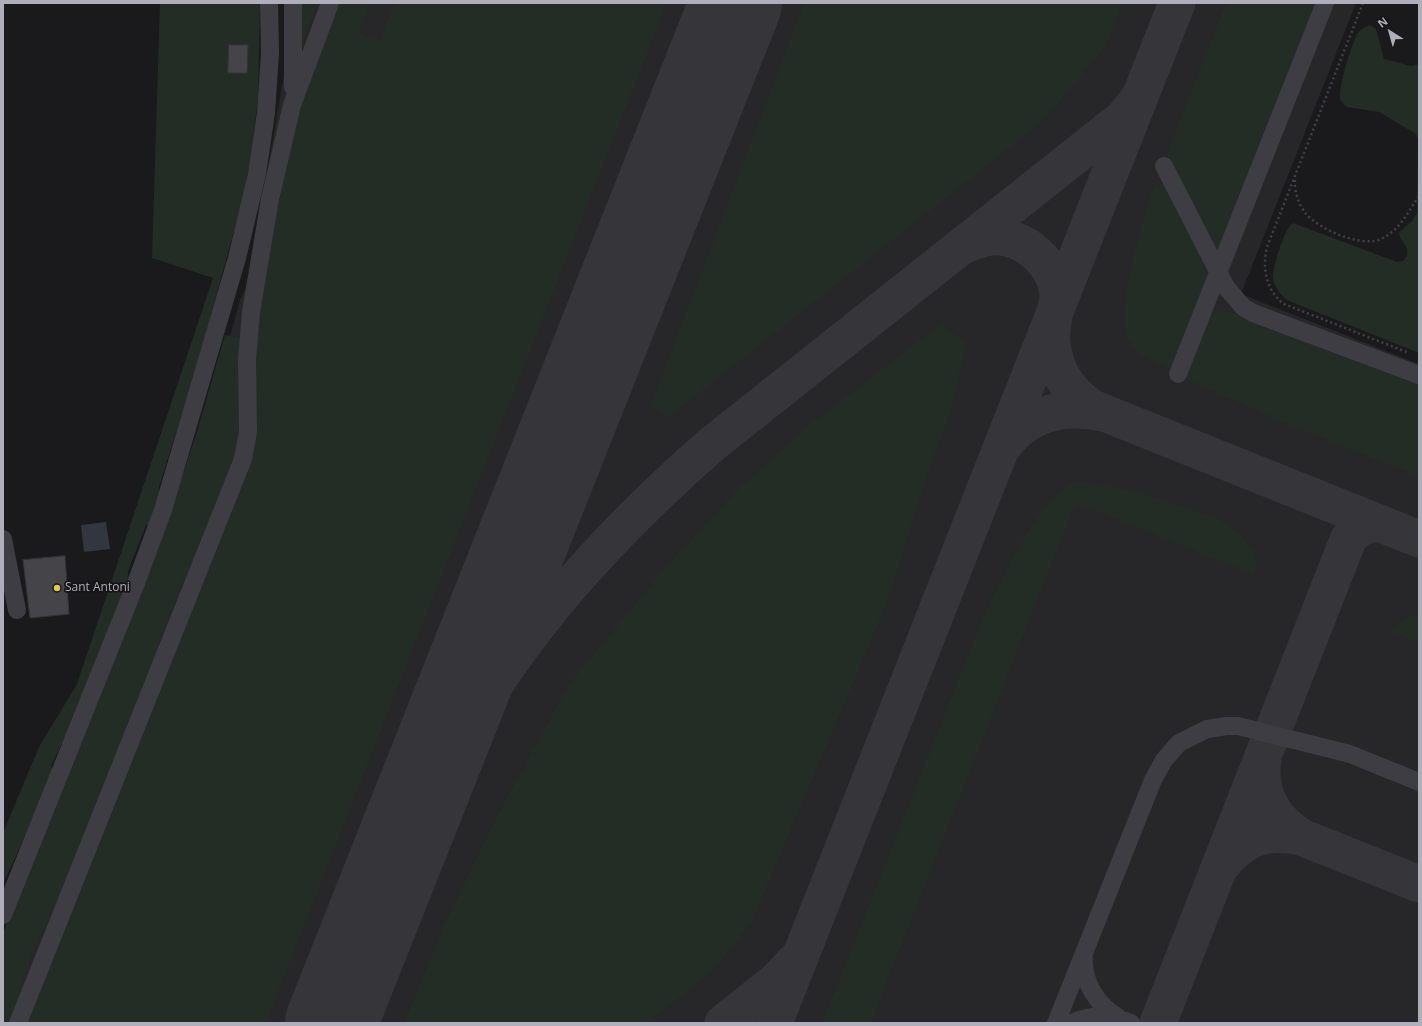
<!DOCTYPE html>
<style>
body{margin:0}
#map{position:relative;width:1422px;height:1026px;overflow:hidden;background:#1a1a1c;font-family:"Open Sans",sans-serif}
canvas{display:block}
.frame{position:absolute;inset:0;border:4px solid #aeafba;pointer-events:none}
.north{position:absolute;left:1370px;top:12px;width:40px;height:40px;-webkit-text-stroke:3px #151517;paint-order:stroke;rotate:323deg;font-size:11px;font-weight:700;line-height:16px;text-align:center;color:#aeafba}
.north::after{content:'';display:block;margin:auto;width:14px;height:18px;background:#aeafba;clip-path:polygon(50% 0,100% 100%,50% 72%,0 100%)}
</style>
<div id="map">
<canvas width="1422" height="1026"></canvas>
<div class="frame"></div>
<div class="north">N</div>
</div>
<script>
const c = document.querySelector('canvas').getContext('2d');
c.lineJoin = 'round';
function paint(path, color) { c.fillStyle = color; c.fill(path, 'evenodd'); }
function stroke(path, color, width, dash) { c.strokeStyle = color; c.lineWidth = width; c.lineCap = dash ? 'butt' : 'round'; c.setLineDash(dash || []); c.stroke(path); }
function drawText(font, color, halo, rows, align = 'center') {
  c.font = font + ' "Open Sans",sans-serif'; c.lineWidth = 3.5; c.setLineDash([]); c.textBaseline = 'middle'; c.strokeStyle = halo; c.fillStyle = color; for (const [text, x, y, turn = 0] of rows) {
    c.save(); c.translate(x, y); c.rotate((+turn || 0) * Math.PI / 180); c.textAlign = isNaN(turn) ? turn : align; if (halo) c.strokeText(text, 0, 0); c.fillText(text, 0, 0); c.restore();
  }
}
paint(new Path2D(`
 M285,3H1356L1241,294L1419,364V1023H3L173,521L222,366L240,300L248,283L285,69Z`), '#272629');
paint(new Path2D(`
 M160,3H260L258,99L250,162L243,198L197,365L159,487V508L153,526L146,525L128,571L127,593L67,740L62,743L51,766L54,773L3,884V833L39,747L77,684L213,278L152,258Z
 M301,3H319L303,40L301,39Z
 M336,3H371L359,33L379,41L394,4L393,3H667L266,1023H24L231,505L268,250L298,108Z
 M804,3H1123L1106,46L1042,122L669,417L650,407Z
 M1226,3H1319L1218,250L1215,249L1168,160V150Z
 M1370,25L1376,29L1384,59L1411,66L1419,64V353L1289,301C1281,296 1275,288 1273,278C1272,269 1285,227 1293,223L1397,262L1403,261L1407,256C1410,245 1399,242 1399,232L1412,221L1417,213L1418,139L1416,134L1379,112L1347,107L1344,105L1340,99C1339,85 1350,49 1356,37C1358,31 1364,27 1370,25Z
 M1158,184L1163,185L1168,189L1206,265L1208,281L1174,372C1158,364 1138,356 1129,341C1113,316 1144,215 1154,186Z
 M1218,310L1247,316L1419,383V477L1282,422L1183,378L1210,315Z
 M942,323L966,344L952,408L926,479L887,603L752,922L713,971L647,1023H404L443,927L497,816L569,684L670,562L740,487L813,422Z
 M225,335L241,338L243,441L208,538L184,579L157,647L152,675L75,870L57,901L29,960L24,976L19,1012L15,1023H3V933L41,842L171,510L197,432Z
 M1076,482C1113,482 1153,497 1188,509C1199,513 1211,515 1220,520C1238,530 1265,553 1254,575L1081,505H1077L1074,507L871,1023H822L982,620C998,586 1040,494 1076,482Z
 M1419,613V643L1389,631L1411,615Z`), '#242c26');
paint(new Path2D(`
 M106,522L110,549L84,552L81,525Z`), '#31363f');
stroke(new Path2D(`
 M962,246C972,242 980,238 991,237C1024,234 1058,265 1058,298C1057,306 1054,314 1053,322C1051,333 1051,344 1054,355C1059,378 1073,395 1092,408L1419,539
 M1003,447C1026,413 1064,405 1102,413
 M1301,837L1419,884
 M1220,867C1242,839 1265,829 1301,837C1272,818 1258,793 1263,759
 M332,1023C371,930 408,836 457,748C520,631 612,532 711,445L1123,118L1139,98
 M723,1023L776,981L794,962
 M774,1023L1177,3
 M1158,1023L1348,540C1356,528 1368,522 1382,524`), '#36363a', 37);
stroke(new Path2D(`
 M331,1023L736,3`), '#36363a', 92);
const building = new Path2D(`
 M229,45H248L247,73H228Z
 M65,556L69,614L30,618L23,560Z`);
paint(building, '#454449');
stroke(building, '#353438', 1);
stroke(new Path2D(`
 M1363,3L1267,247C1262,268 1266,291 1284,304L1409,353
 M1295,180C1294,191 1299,205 1306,214C1319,229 1361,248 1381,239C1400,230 1408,212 1419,196`), '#414247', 2.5, [2, 3]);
stroke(new Path2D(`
 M293,3V87
 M1164,166L1226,287L1243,307L1253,313L1419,375
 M1178,374L1325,3
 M3,539L17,610
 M3,915L136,583L163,510L237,258L257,174L266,113L270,53L269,3
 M1084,955C1082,982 1097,1005 1119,1018
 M18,1023L243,459L248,432L247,360L251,312L270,199L292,105L330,3
 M1056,1023L1153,780L1164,760L1179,743L1207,729L1227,726H1238L1350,754L1419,782
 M1072,1023C1092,1013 1111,1015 1131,1023`), '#3d3d43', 18);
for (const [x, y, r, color] of [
 [57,588,4,"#e1c94d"]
]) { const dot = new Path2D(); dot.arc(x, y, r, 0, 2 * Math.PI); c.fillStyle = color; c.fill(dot); stroke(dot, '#151517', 1.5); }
drawText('12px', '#aeafba', '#151517', [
 ["Sant Antoni",65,588]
], 'left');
</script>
